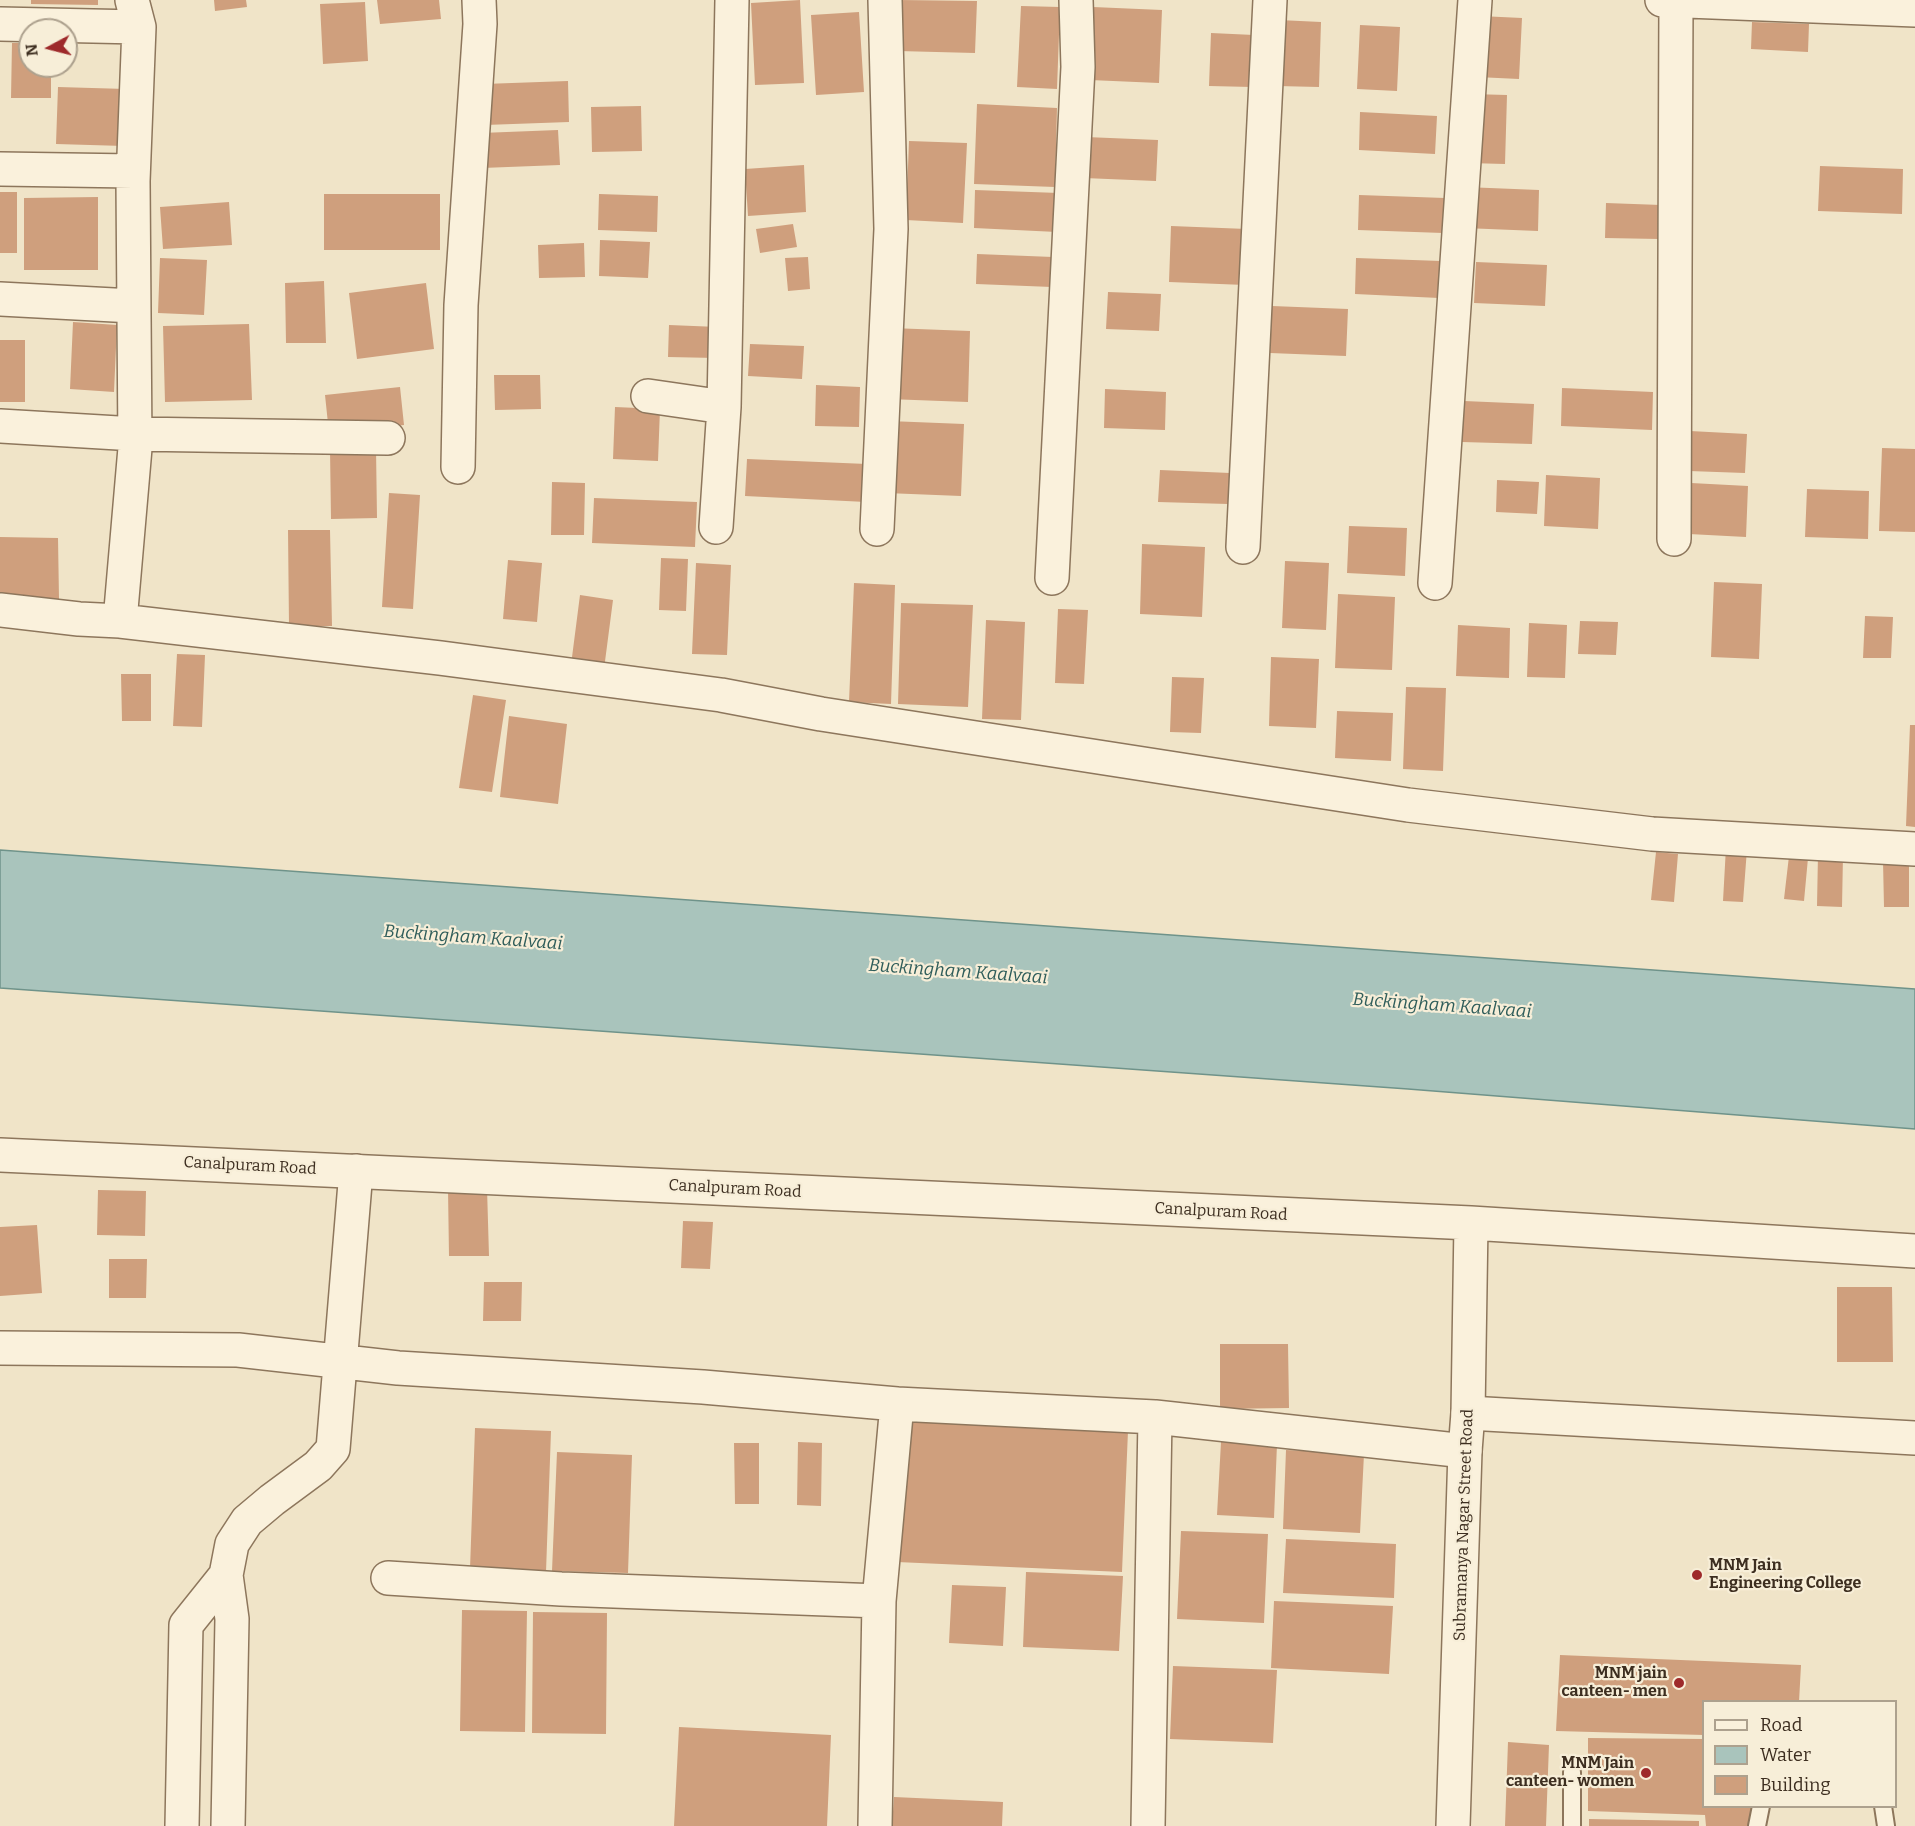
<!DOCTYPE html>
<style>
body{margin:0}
#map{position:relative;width:1915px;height:1826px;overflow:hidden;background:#f0e4c8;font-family:Bitter,serif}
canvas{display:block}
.legend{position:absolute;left:1702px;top:1700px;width:195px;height:108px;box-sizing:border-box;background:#f7eed8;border:2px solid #ada18e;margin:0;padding:8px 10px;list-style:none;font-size:18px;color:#3d2e20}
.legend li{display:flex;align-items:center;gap:12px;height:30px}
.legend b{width:30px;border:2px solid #ada18e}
.north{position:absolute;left:18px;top:18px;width:60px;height:60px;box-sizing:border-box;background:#f7eed8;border:2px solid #ada18e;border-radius:50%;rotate:263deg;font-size:16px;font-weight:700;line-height:24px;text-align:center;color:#3d2e20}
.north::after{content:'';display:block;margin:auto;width:21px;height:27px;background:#9e2a2b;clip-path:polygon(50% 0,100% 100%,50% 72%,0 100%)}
</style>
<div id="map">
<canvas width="1915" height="1826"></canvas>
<ul class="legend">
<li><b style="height:8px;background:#faf1dc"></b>Road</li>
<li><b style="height:16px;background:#a9c4bc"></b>Water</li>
<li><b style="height:16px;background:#cf9f7d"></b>Building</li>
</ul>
<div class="north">N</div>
</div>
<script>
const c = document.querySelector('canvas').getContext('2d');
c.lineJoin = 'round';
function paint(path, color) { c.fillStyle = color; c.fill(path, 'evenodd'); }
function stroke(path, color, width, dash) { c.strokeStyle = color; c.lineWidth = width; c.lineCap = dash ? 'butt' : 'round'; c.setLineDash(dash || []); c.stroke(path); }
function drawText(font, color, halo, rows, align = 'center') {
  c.font = font + ' Bitter,serif'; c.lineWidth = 4.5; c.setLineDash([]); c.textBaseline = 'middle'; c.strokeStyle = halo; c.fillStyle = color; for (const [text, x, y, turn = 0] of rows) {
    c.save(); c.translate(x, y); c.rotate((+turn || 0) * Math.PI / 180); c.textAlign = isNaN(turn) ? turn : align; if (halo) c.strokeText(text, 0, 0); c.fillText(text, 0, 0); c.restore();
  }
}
const water = new Path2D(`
 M0,850L1915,989V1129L1408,1089L0,988Z`);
paint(water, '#a9c4bc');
stroke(water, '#6f938a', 1.5);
paint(new Path2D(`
 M31,0H98V5L31,4Z
 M214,0H246L247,7L215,11Z
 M377,0H439L441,19L380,24Z
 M800,0L804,83L755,85L751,3Z
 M900,0L977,1L975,53L898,51Z
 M365,2L368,61L323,64L320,4Z
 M1021,6L1060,7L1057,89L1017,87Z
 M1093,7L1162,10L1159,83L1090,80Z
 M859,12L864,92L816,95L811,15Z
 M1480,16L1522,18L1519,79L1477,77Z
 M1279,20L1321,22L1319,87L1277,86Z
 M1752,22L1809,24L1808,52L1751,49Z
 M1360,25L1400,27L1397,91L1357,89Z
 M1211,33L1254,35L1252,87L1209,86Z
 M12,43H30V66H51V98H11Z
 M568,81L569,122L485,125L484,84Z
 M58,87L126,89L124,146L56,144Z
 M1471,94L1507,95L1505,164L1468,163Z
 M977,104L1057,108L1055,187L974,184Z
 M641,106L642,151L592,152L591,107Z
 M1360,112L1437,116L1435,154L1359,150Z
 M558,130L560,165L482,168L481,133Z
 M1086,137L1158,140L1156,181L1084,178Z
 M909,141L967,143L963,223L906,220Z
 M804,165L806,212L748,216L745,169Z
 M1820,166L1903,169L1902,214L1818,211Z
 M1465,187L1539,190L1538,231L1464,228Z
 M975,190L1059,193L1057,232L974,228Z
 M0,192H17V253H0Z
 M324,194H440V250H324Z
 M599,194L658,196L657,232L598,230Z
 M1359,195L1445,198L1443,233L1358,230Z
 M98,197V270H24V198Z
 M229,202L232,245L163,249L160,207Z
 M1606,203L1661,205L1659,239L1605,238Z
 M793,224L797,247L760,253L756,229Z
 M1171,226L1247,229L1245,285L1169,282Z
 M600,240L650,242L648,278L599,276Z
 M584,243L585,277L539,278L538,245Z
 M977,254L1053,257L1052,287L976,284Z
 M808,257L810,289L788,291L785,258Z
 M160,258L207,260L204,315L158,313Z
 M1356,258L1441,261L1439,298L1355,294Z
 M1476,262L1547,265L1545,306L1474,303Z
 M324,281L326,343H286L285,283Z
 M426,283L434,349L357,359L349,293Z
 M1108,292L1161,294L1159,331L1106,329Z
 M1272,306L1348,309L1346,356L1270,353Z
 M73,322L117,325L114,392L70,389Z
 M249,324L252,400L165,402L163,326Z
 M669,325L718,327L716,358L668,357Z
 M891,328L970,331L968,402L888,399Z
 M0,340H25V402H0Z
 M750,344L804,346L802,379L748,376Z
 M494,375H540L541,409L495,410Z
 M816,385L860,387L859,427L815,426Z
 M400,387L404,425L329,433L325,395Z
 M1562,388L1653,392L1652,430L1561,426Z
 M1105,389L1166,392L1165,430L1104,428Z
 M1464,401L1534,404L1532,444L1462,442Z
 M615,407L660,409L658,461L613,459Z
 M889,421L964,424L961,496L886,493Z
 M1690,431L1747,434L1745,473L1689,471Z
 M376,448L377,518L331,519L330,449Z
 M1882,448L1915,449V532L1879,531Z
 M747,459L867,464L866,502L745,496Z
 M1160,470L1230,473L1228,504L1158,502Z
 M1546,475L1600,478L1598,529L1544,526Z
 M1497,480L1539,482L1537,514L1496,512Z
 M552,482L585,483L584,535H551Z
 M1691,483L1748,486L1746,537L1689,534Z
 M1807,489L1869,491L1868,539L1805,537Z
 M389,493L420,495L413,609L382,607Z
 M594,498L697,502L695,547L592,543Z
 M1349,526L1407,528L1405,576L1347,573Z
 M288,530H330L332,626H289Z
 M0,537L58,538L59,599L0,598Z
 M1142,544L1205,547L1202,617L1140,614Z
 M661,558L688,559L686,611L659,610Z
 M508,560L542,563L537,622L503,619Z
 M1285,561L1329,563L1326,630L1282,628Z
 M696,563L731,565L727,655L692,654Z
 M1714,582L1762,584L1759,659L1711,657Z
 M854,583L895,585L891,704L849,702Z
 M1338,594L1395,597L1392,670L1335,668Z
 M580,595L613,600L604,669L571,665Z
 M901,603L973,605L968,707L898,704Z
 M1058,609L1088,610L1084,684L1055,683Z
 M1865,616L1893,617L1891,658H1863Z
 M986,620L1025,622L1021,720L982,719Z
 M1580,621L1618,622L1616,655L1578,654Z
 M1529,623L1567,625L1565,678L1527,677Z
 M1458,625L1510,628L1509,678L1456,676Z
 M177,654L205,655L202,727L173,726Z
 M1271,657L1319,659L1316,728L1269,726Z
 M121,674H151V721H122Z
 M1172,677L1204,678L1201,733L1170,732Z
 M1406,687L1446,688L1443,771L1403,769Z
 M473,695L506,700L492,792L459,788Z
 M1337,711L1393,713L1391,761L1335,758Z
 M509,716L567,724L558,804L500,797Z
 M1910,725H1915V827L1906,826Z
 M1726,847L1747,849L1743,902L1723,901Z
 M1656,852L1678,854L1674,902L1651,900Z
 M1818,854L1843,855L1842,907L1817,906Z
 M1789,856L1808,858L1804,901L1784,899Z
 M1883,861H1909V907H1884Z
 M487,1188L489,1256H449L448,1189Z
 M98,1190L146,1191L145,1236L97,1235Z
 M683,1221L713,1222L710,1269L681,1268Z
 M37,1225L42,1293L0,1296V1227Z
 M109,1259H147L146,1298H109Z
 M484,1282H522L521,1321H483Z
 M1837,1287H1892L1893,1362H1837Z
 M1220,1344H1288L1289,1408L1220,1409Z
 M903,1420L1128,1431L1122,1572L897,1562Z
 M475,1428L551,1431L546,1572L470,1569Z
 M798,1442L822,1443L821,1506L797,1505Z
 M1221,1442L1277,1444L1274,1518L1217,1515Z
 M734,1443H759V1504H735Z
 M1286,1450L1364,1454L1360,1533L1283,1529Z
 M557,1452L632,1455L628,1573L552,1571Z
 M1181,1531L1268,1534L1264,1623L1177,1619Z
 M1286,1539L1396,1544L1394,1598L1283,1593Z
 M1026,1572L1123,1576L1119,1651L1023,1647Z
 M952,1585L1006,1587L1003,1646L949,1643Z
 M1274,1601L1393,1606L1389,1674L1271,1668Z
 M462,1610L527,1611L525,1732L460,1731Z
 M533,1612L607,1613L606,1734L532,1733Z
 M1560,1655L1801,1665L1799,1702H1704V1735L1556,1731Z
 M1173,1666L1277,1670L1273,1743L1170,1739Z
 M679,1727L831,1735L827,1826H674Z
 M1588,1738L1704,1739V1806H1756L1755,1826H1706L1705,1815L1588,1811Z
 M1508,1742L1549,1745L1546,1826H1505Z
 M894,1797L1003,1802L1002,1826H892Z
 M1589,1819L1699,1821V1826H1589Z`), '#cf9f7d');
const service = new Path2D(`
 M1883,1806L1886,1826
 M1572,1826V1772
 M1757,1826L1761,1806`);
const minor = new Path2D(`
 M1662,0L1915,10
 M0,24L139,27
 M0,169L133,171
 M0,299L133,306
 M648,396L724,407
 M0,426L135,434L388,438
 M458,467L461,305L480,24L479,0
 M716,527L724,407L732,0
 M877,529L891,229L885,0
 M1674,539L1676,0
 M1243,547L1270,0
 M1052,578L1078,67L1076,0
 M1435,583L1475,0
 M0,610L79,619L120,621L440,658L721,695L821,714L1408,805L1652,834L1915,849
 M120,621L135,448L133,181L139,27L132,0
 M0,1348L238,1350L398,1368L703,1387L897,1404L1155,1417L1148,1826
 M1468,1413L1915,1438
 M1155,1417L1465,1451
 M388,1578L561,1589L879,1601
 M182,1826L186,1625L226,1575
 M228,1826L232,1619L226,1575L232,1544L247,1521L272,1500L318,1466L333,1449L356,1171
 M875,1826L879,1601L897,1404`);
const tertiary = new Path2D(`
 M0,1155L1471,1223L1915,1251
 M1453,1826L1465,1451L1468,1413L1471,1223`);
stroke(service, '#8d765c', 20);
stroke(minor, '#8d765c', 36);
stroke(tertiary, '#8d765c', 36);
stroke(service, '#faf1dc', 16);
stroke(minor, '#faf1dc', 33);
stroke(tertiary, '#faf1dc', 33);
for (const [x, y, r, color] of [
 [1697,1575,6,"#9e2a2b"],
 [1679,1683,6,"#9e2a2b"],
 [1646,1773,6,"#9e2a2b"]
]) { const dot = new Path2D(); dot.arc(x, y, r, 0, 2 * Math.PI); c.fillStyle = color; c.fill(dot); stroke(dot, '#f7eed8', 2); }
drawText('16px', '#3d2e20', '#f7eed8', [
 ["Canalpuram Road",250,1166,3],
 ["Canalpuram Road",735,1189,3],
 ["Canalpuram Road",1221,1212,3],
 ["Subramanya Nagar Street Road",1464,1525,-88]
]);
drawText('bold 16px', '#3d2e20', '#f7eed8', [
 ["MNM Jain",1709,1566,"left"],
 ["Engineering College",1709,1584,"left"],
 ["MNM jain",1667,1674],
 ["canteen- men",1667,1692],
 ["MNM Jain",1634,1764],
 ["canteen- women",1634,1782]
], 'right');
drawText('italic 18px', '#2f5d5a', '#f7eed8', [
 ["Buckingham Kaalvaai",473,938,4],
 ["Buckingham Kaalvaai",958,972,4],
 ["Buckingham Kaalvaai",1442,1006,4]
]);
</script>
